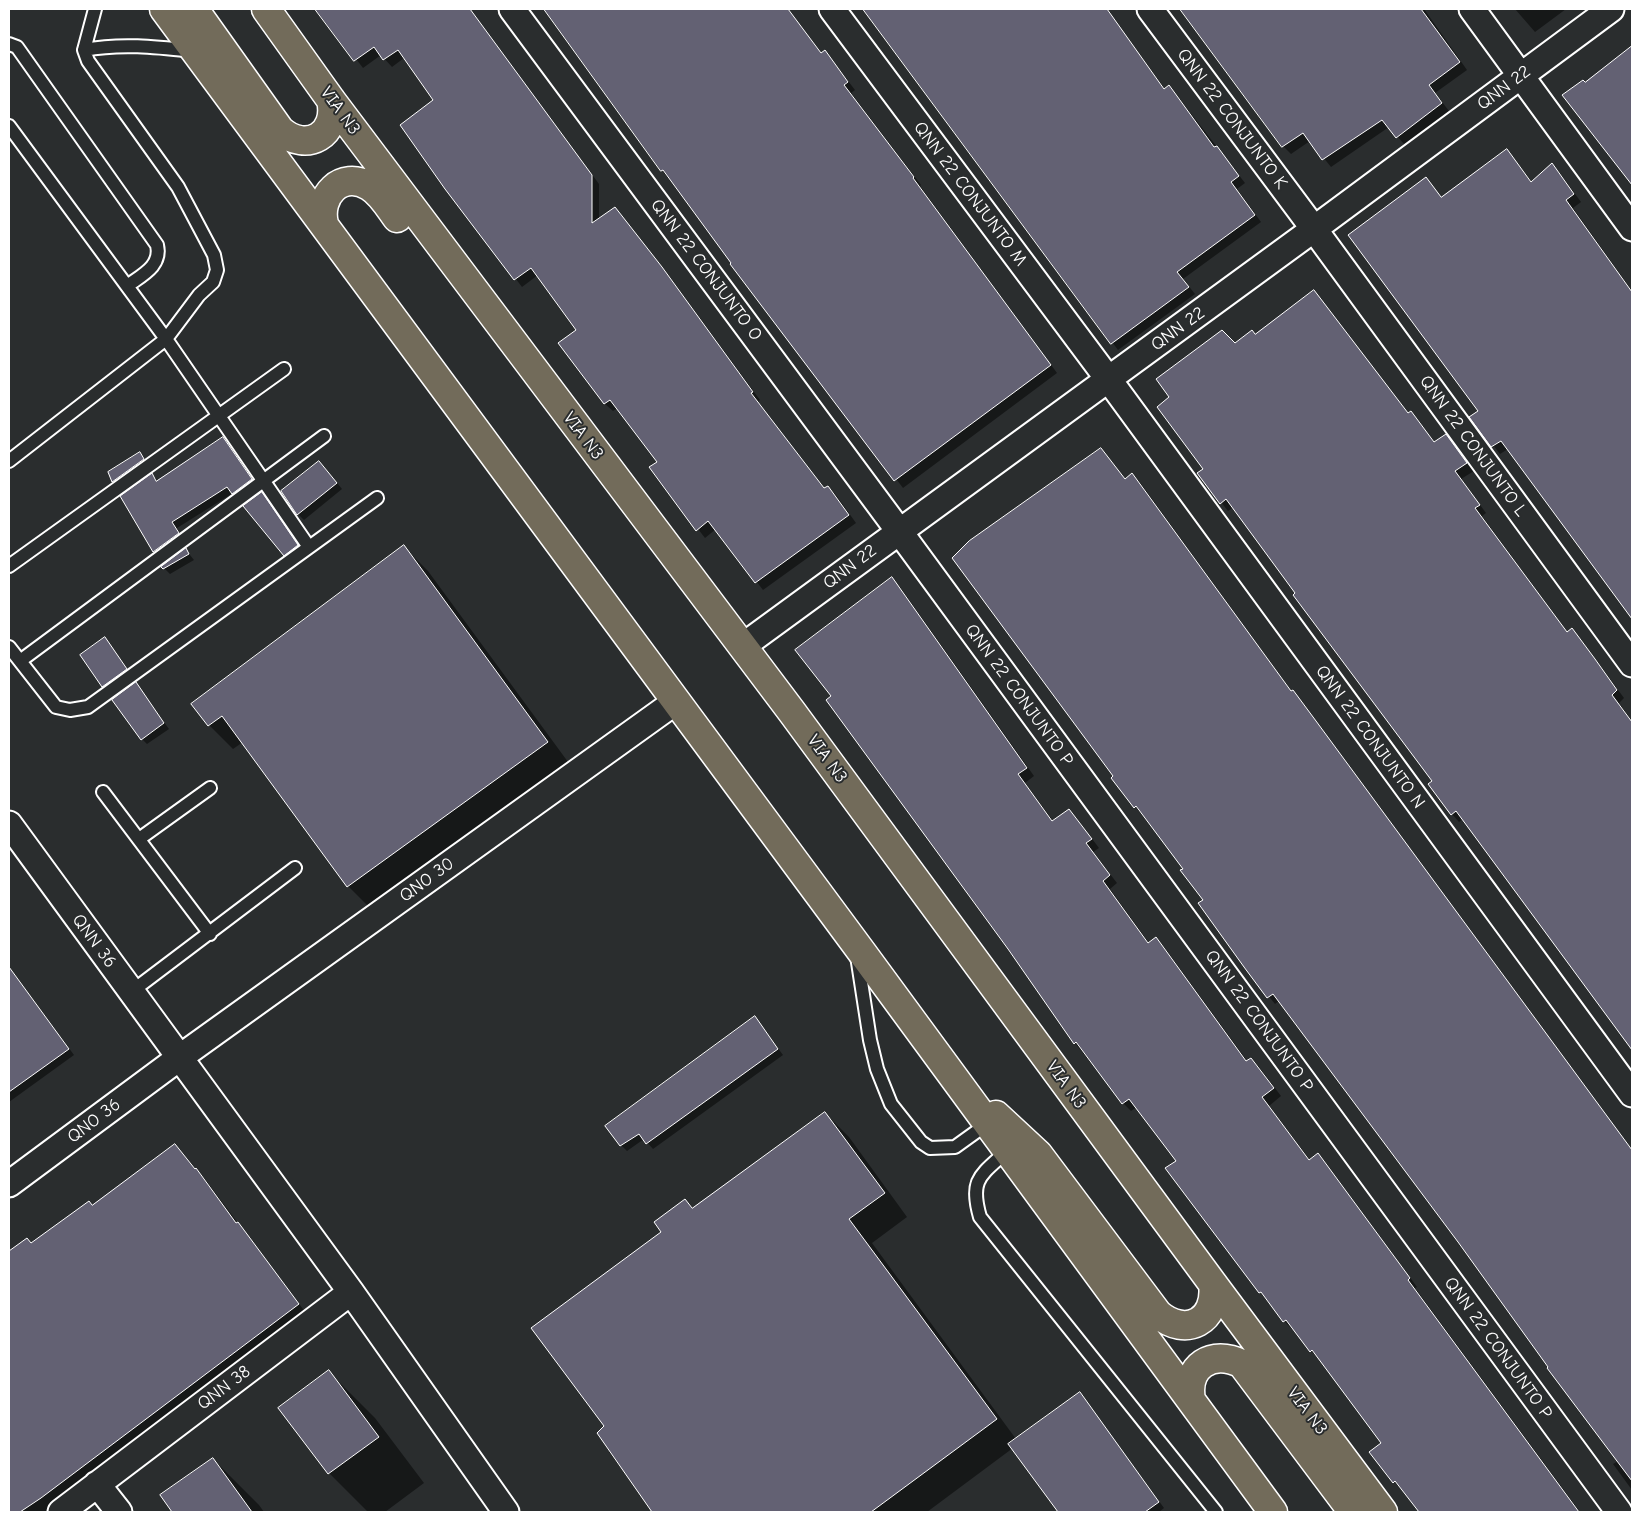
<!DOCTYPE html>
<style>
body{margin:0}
#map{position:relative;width:1641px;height:1521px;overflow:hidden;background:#2a2d2e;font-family:"Comic Neue",sans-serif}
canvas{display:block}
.frame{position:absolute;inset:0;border:10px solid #fff;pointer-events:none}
</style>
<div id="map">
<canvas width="1641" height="1521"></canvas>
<div class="frame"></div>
</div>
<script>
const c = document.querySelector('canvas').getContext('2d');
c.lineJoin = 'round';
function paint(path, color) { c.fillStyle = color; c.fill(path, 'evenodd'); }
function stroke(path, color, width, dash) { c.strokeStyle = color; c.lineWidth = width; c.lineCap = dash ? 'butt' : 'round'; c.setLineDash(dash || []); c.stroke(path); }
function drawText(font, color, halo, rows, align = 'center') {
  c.font = font + ' "Comic Neue",sans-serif'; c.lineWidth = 4; c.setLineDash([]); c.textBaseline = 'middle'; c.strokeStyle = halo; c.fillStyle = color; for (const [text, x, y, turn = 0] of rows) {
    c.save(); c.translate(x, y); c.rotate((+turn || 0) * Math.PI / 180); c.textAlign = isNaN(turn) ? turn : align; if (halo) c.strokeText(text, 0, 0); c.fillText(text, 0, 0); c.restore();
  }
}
paint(new Path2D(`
 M318,9H470L599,184V219L615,208L622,216L669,276L760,400L758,402L825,489L828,487L836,495L856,523L763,590L716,529L705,538L651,468L659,462L618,408L613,411L605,404L560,343L578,330L538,275L522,287L446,188L435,101L404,58L392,67L381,55L363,68Z
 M545,9H788L822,54L825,52L832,60L855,90L851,93L921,185L920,186L1057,373L903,488L662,170Z
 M865,9H1106L1165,89L1175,93L1245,183L1237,189L1261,222L1183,279L1195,294L1118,350Z
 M1182,9H1424L1467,70L1435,93L1449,111L1404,144L1389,127L1331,167L1310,141L1291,154L1283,146Z
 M1515,9H1566L1535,32Z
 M1632,48V184L1564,96L1585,83Z
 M1507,150L1532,182L1551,165L1559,172L1581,202L1573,208L1632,291V616L1508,449L1500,454L1471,417L1479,411L1426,179L1442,198Z
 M1314,292L1409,414L1411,412L1418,420L1435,443L1446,435L1453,443L1474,471L1461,479L1486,513L1482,516L1568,633L1579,637L1624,698L1619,703L1632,721V1048L1463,819L1459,822L1452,814L1434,782L1234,507L1228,511L1199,474L1205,469L1235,344L1256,335Z
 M223,439L257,485L239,499L233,493L177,528L184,540L160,557L154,552L122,497L152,475L158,481Z
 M1101,449L1126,480L1132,474L1139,481L1292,692L1322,729L1632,1150V1490L1613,1464L1618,1461L1280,1000L1275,1004L1245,967L1184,869L1113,778Z
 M140,454L149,466L119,487L109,472Z
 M325,468L342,489L304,520L298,514Z
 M267,500L303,551L290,560L284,555Z
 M404,547L428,571L571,766L372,910L348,886L243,742L233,749L209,725L193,704Z
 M186,550L194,560L170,574L164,568Z
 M892,579L900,587L1034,776L1025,783L1054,822L1069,811L1077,819L1099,848L1093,852L1117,883L1110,889L1149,943L1156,938L1164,947L1248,1062L1251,1059L1259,1067L1281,1096L1269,1106L1310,1160L1318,1154L1326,1163L1417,1287L1415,1288L1580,1512H1420L1403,1489L1394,1482L1383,1443L1320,1359L1311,1351L1294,1328L1292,1329L1284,1321L1237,1261L1178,1161L1137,1107L1131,1111L1123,1103L1075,1043L828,700L832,696Z
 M105,639L132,675L109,691L103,686Z
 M136,684L169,729L147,744L142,739Z
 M9,967L74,1055L9,1102Z
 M760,1024L783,1055L653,1149L644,1139L627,1151L621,1145Z
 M825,1113L849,1137L907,1217L872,1243L1016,1439L1085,1400L1164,1508L1159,1512H1059L1013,1448L927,1512H654L609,1452L611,1451L605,1426L663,1232L685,1200L694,1209Z
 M175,1145L204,1178L306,1313L59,1512H9V1253L27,1240L31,1244L92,1206Z
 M329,1372L375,1418L424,1483L385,1512H368L329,1473L280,1408Z
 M213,1459L259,1505L264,1512H175L162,1496Z`), '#0007');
const building = new Path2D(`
 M315,9H470L592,175V223L615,207L662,267L753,392L751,393L824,488L828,486L849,515L755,583L708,521L696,531L649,467L657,462L610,400L604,404L558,343L576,330L531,268L514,280L445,189L400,125L433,100L398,50L383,60L374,47L354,61Z
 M544,9H788L821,53L825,50L848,82L844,85L914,177L913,178L1051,365L894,481L730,264L731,263L663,170L661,171Z
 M863,9H1107L1164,89L1169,85L1214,147L1217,146L1239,176L1231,182L1255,215L1177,272L1189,287L1111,344Z
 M1180,9H1421L1460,62L1429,85L1442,103L1396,138L1382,120L1322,160L1303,133L1282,147Z
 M1632,46V185L1562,95L1583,80L1585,82Z
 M1507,149L1531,182L1552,163L1574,194L1566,200L1632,292V619L1501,441L1491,447L1469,417L1478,411L1348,235L1426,177L1441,197Z
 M1314,290L1408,413L1411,411L1434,442L1446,434L1467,463L1455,471L1480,505L1475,508L1567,632L1572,628L1595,659L1617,690L1612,695L1632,722V1050L1456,811L1451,815L1428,784L1432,781L1293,595L1295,593L1226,499L1220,504L1197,473L1203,469L1157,407L1169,397L1156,379L1222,330L1235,343L1252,330L1255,334Z
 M223,437L252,479L232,494L227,487L172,522L179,533L153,552L120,496L152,473L156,481Z
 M1101,448L1125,479L1132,473L1291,691L1293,690L1316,721L1632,1150V1481L1547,1368L1548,1367L1458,1242L1273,994L1267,998L1244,967L1198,903L1203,900L1180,870L1183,869L1136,806L1134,808L1111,778L1113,776L952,558L969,541Z
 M140,452L144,459L112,482L108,472Z
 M319,461L337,483L297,515L281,491Z
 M262,492L298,545L284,556L243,506Z
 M404,545L548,742L347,887L222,716L208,726L191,704Z
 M186,548L189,554L163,569L161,567Z
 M892,577L1027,768L1018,774L1052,821L1069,809L1092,839L1086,843L1110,875L1103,881L1148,943L1156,937L1246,1061L1251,1058L1274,1088L1262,1097L1309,1160L1318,1153L1410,1278L1408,1280L1579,1512H1419L1395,1481L1393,1483L1369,1452L1381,1443L1312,1350L1310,1352L1286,1320L1283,1322L1261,1292L1259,1293L1165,1168L1176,1161L1129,1099L1122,1104L1076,1042L1074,1044L1008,949L826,700L831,696L795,650Z
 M105,637L127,669L102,687L80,655Z
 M136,682L164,723L141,740L112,700Z
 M9,967L69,1049L9,1092Z
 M755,1016L778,1049L646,1144L639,1134L620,1146L605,1126Z
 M825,1112L885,1193L849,1219L997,1419L871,1512H652L597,1433L604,1426L531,1328L661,1232L654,1222L685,1199L692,1208Z
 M175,1144L195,1169L196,1168L236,1223L238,1222L299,1304L41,1498L20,1512H9V1251L27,1238L31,1243L89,1201L92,1205Z
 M329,1370L379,1437L328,1474L278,1408Z
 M1080,1392L1159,1502L1145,1512H1058L1008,1444Z
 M213,1458L252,1512H172L160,1495Z`);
paint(building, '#636173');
stroke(building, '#fff', 1);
const lane = new Path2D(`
 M9,44L17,47L157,245C162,266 142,275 127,286
 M84,50C121,43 156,47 193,51
 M9,126L166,339L309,547
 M9,461L166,339L199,295L213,282L217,270L214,255L178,187L88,61L84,50L95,9
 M9,566L284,369
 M9,647L56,707L70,710L88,707L377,498
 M20,661L324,436
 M103,792L210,934
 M139,839L210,788
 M857,956L870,1040L877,1069L891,1104L921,1142L930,1148L955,1147L987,1124
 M131,992L295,868
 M1007,1151C981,1175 969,1179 980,1217L1216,1512`);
const street = new Path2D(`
 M512,9L899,531L1619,1512
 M832,9L1109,380L1632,1094
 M1150,9L1314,229L1632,664
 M1472,9L1632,228
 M743,646L1314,229L1611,9
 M9,824L351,1292L506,1512
 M9,1184L179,1058L675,702
 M97,1484L119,1512
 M61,1512L351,1292`);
const primary = new Path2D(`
 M164,9C534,510 906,1009 1273,1512
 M194,9L280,130C307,154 339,134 331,100
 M266,9L331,100L792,712L1213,1284L1383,1512
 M324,224C317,196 341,170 369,186C381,193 389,207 397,218
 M996,1115L1038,1154L1158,1314C1186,1338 1218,1321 1213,1284
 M1191,1400C1185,1366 1212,1349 1242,1364L1353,1512`);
stroke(lane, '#fff', 16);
stroke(street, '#fff', 29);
stroke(primary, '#fff', 31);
stroke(lane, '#2a2d2e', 12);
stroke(street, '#2a2d2e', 25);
stroke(primary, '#726b5a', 28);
drawText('18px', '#fff', '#2a2d2e', [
 ["QNN 22",1504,88,-37],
 ["VIA N3",340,111,54],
 ["QNN 22 CONJUNTO K",1232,119,53],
 ["QNN 22 CONJUNTO M",970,194,53],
 ["QNN 22 CONJUNTO O",706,270,53],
 ["QNN 22",1178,329,-36],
 ["VIA N3",583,436,53],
 ["QNN 22 CONJUNTO L",1473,446,54],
 ["QNN 22",850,567,-37],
 ["QNN 22 CONJUNTO P",1019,695,54],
 ["QNN 22 CONJUNTO N",1370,737,54],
 ["VIA N3",827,759,54],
 ["QNO 30",427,880,-36],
 ["QNN 36",94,941,54],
 ["QNN 22 CONJUNTO P",1259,1021,54],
 ["VIA N3",1066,1085,54],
 ["QNO 36",94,1121,-37],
 ["QNN 22 CONJUNTO P",1498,1348,54],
 ["QNN 38",224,1388,-37],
 ["VIA N3",1307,1411,53]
]);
</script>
